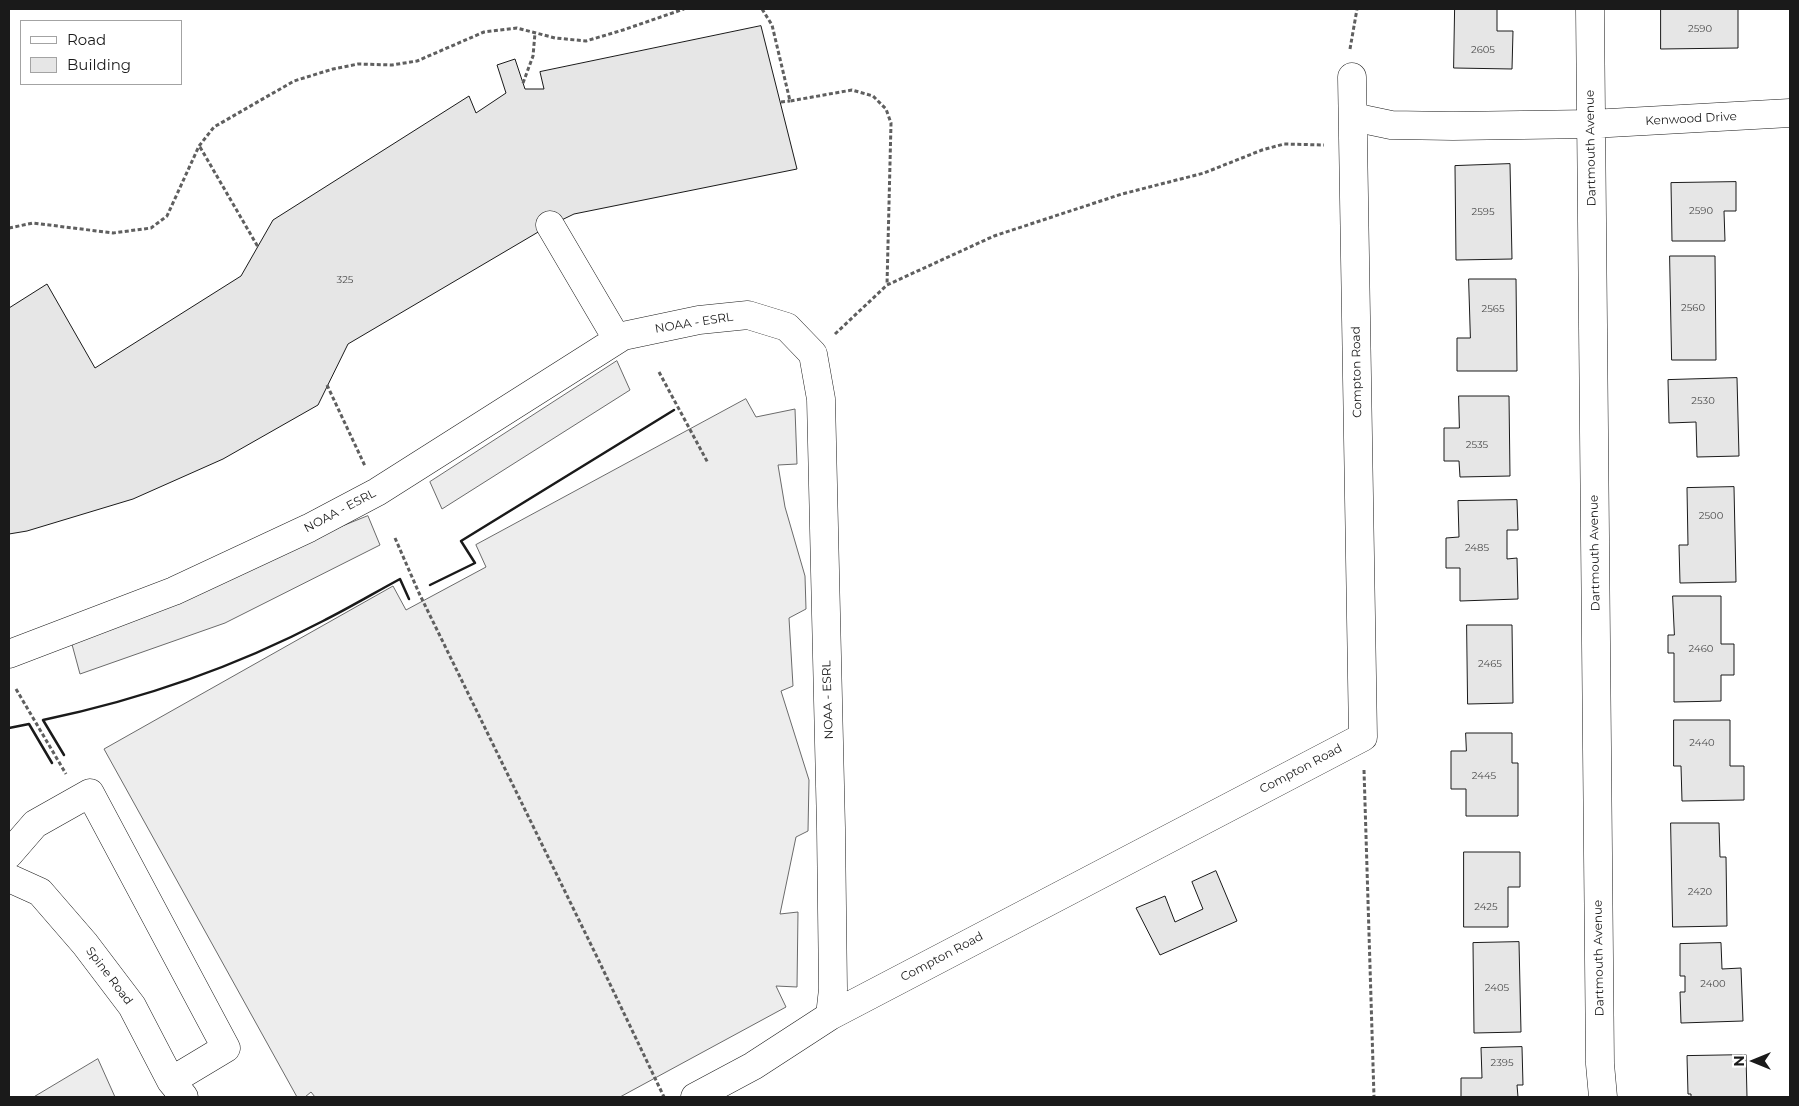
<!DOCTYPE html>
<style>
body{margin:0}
#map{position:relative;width:1799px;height:1106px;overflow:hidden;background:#fff;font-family:Montserrat,sans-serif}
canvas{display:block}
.frame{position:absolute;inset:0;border:10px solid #1a1a1a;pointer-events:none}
.legend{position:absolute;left:20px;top:20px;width:162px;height:65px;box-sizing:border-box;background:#fff;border:1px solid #a3a3a3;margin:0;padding:6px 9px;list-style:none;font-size:15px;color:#1a1a1a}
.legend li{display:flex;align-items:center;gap:10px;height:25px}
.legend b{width:25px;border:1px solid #a3a3a3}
.north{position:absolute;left:1729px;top:1036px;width:50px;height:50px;-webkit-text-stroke:4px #fff;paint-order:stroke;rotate:270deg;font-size:14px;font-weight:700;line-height:20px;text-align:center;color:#1a1a1a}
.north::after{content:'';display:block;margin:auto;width:18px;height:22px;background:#1a1a1a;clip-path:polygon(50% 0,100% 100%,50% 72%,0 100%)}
</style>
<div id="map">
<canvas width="1799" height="1106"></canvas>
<div class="frame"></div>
<ul class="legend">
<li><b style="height:6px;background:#fff"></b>Road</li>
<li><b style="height:14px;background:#e6e6e6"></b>Building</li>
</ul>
<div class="north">N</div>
</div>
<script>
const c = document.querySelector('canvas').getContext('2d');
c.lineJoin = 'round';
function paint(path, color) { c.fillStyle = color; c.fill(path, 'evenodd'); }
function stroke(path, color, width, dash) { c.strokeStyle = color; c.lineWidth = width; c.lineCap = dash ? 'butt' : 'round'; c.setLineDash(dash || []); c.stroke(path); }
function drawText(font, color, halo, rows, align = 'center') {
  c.font = font + ' Montserrat,sans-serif'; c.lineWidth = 4; c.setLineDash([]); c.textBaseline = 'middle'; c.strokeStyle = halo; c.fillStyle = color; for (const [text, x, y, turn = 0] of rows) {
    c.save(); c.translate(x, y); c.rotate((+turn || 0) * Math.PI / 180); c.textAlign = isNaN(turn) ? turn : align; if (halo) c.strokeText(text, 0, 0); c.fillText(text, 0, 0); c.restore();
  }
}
const built = new Path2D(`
 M617,361L630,390L442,509L430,482Z
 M746,399L756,417L795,409L797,464L778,465L785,507L805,576L806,609L789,618L793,686L781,691L809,780L808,831L796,837L780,914L798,912L797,987L776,986L786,1007L620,1097H315L311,1092L305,1097H297L104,749L393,586L406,610L486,567L476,545Z
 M368,516L380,545L225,623L80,674L70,637Z
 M98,1059L115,1097H34Z`);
paint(built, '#ededed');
stroke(built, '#6a6a6a', 1);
const building = new Path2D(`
 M1455,9H1497V31H1513L1512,69L1454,68Z
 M1661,9H1738V48L1661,49Z
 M761,26L797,169L574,214L545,228L348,344L318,405L223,459L133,499L27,531L9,534V308L47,284L95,368L241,276L273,220L469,96L476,113L506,93L497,65L515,59L525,89H544L540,72Z
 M1510,164L1512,259L1456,260L1455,166Z
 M1736,182V211H1724L1725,241H1672L1671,183Z
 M1670,256H1715L1716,360H1672Z
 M1469,279H1516L1517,371H1457V338H1470Z
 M1737,378L1739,456L1697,457L1696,422L1669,423L1668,380Z
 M1459,396H1509L1510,476L1460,477L1459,461H1444V428H1459Z
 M1734,487L1736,582L1680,583L1679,545H1688L1687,488Z
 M1517,500L1518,530H1507V559L1517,558L1518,599L1460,601V568H1446V538L1459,537L1458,501Z
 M1673,596H1721V644H1734V675H1721V701L1674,702V653H1668V635H1674Z
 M1467,625H1512L1513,703L1468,704Z
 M1674,720H1730V766H1744V800L1682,801L1681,766H1674Z
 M1466,733H1512V763H1518V816H1466V789H1451V751H1466Z
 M1671,823H1719L1720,857H1726L1727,926L1673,927Z
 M1464,852H1520V887H1508V927H1464Z
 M1216,871L1237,921L1160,955L1136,908L1165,896L1175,922L1203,909L1192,882Z
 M1519,942L1521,1032L1474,1033L1473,943Z
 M1721,943L1722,969L1741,968L1743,1021L1681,1023L1680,992H1685V976H1680V944Z
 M1522,1047L1523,1085H1517L1518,1097H1461V1078H1482L1481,1048Z
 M1746,1055L1747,1097H1691V1094H1688L1687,1056Z`);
paint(building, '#e6e6e6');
stroke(building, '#1a1a1a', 1);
const minor = new Path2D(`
 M1590,9L1600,1064L1603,1097
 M1353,117L1391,125L1453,126L1591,124L1790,113
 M550,225L617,339
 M9,654L174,591L309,528L377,492L623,336L699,320L748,315L787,327L813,354L821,399L831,828L833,989L830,1016
 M9,854L35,824L90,793L226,1048L171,1081
 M9,878L40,892L85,944L132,1006L171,1081L184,1097
 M695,1097L753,1066L830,1016L1363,737L1352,77`);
stroke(minor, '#1a1a1a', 29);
stroke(new Path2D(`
 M762,9L772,25L790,101L852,90L873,96L886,109L891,123L887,285
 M1350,49L1357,9
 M523,83L533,56L535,33
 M781,102L790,101
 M200,147L258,247
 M9,228L33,223L113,233L151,228L167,216L199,146L214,127L294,81L333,69L358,64L392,65L417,61L484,32L517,28L555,38L586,41L623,30L684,9
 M835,334L887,285L994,236L1122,194L1204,173L1262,150L1284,144L1324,145
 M659,372L708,463
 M327,385L365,466
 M395,538L419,593L598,959L664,1097
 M16,689L66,774
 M1364,770L1374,1097`), '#5f5f5f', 3, [4, 2.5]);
stroke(minor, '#fff', 28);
stroke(new Path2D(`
 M430,585L475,563L461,541L674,410
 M9,728L29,724L52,763
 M64,755L43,720C139,700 235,667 323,621C349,608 374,593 400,579L409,599`), '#1a1a1a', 2.5);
drawText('10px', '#4d4d4d', null, [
 ["2590",1700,29],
 ["2605",1483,50],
 ["2590",1701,211],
 ["2595",1483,212],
 ["325",345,280],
 ["2560",1693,308],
 ["2565",1493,309],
 ["2530",1703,401],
 ["2535",1477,445],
 ["2500",1711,516],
 ["2485",1477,548],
 ["2460",1701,649],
 ["2465",1490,664],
 ["2440",1702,743],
 ["2445",1484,776],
 ["2420",1700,892],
 ["2425",1486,907],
 ["2400",1713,984],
 ["2405",1497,988],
 ["2395",1502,1063]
]);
drawText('12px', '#1a1a1a', '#fff', [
 ["Kenwood Drive",1691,119,-3],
 ["Dartmouth Avenue",1591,148,-91],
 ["NOAA - ESRL",694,323,-9],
 ["Compton Road",1357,372,-91],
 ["NOAA - ESRL",340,511,-28],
 ["Dartmouth Avenue",1595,553,-91],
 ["NOAA - ESRL",828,700,-92],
 ["Compton Road",1301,769,-28],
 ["Compton Road",942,957,-28],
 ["Dartmouth Avenue",1599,958,-91],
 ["Spine Road",109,976,53]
]);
</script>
